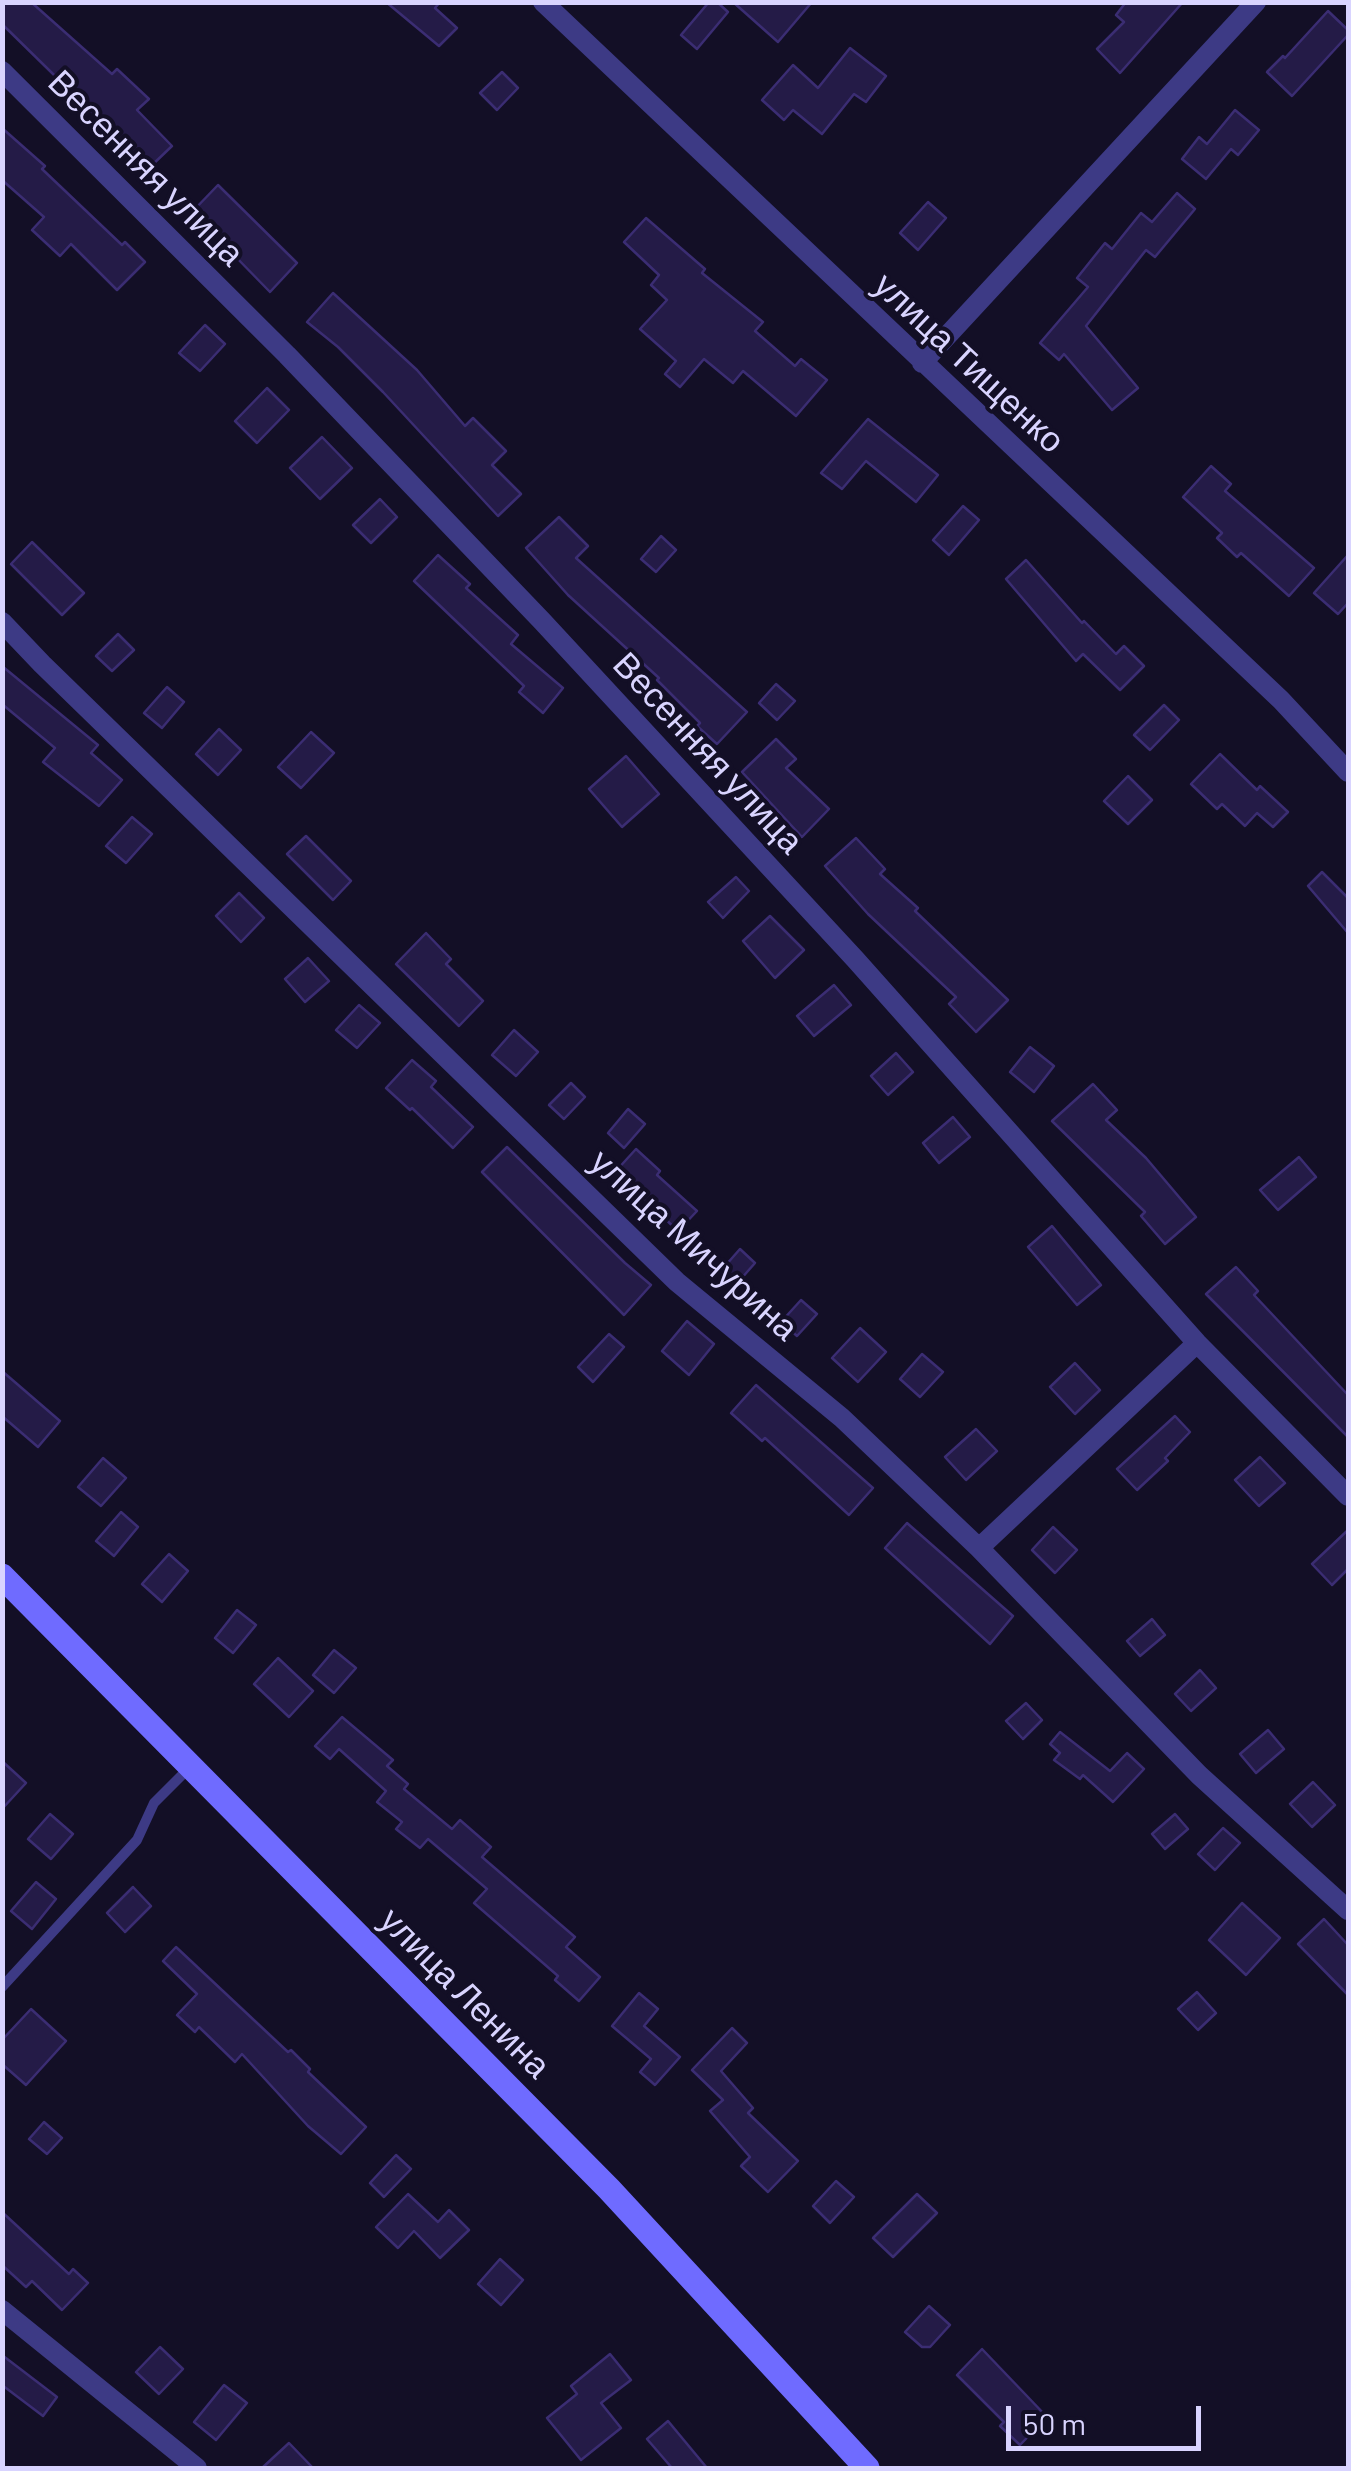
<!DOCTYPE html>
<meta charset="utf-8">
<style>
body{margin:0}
#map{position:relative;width:1351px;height:2471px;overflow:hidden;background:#130f26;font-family:Barlow,sans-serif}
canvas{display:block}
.frame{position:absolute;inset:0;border:5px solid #d9d4ff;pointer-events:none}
.scale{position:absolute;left:1006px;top:2406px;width:195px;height:45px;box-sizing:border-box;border:5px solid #d9d4ff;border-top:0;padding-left:12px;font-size:30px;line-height:35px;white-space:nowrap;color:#d9d4ff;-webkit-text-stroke:8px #130f26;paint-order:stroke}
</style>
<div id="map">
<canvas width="1351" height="2471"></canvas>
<div class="frame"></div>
<div class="scale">50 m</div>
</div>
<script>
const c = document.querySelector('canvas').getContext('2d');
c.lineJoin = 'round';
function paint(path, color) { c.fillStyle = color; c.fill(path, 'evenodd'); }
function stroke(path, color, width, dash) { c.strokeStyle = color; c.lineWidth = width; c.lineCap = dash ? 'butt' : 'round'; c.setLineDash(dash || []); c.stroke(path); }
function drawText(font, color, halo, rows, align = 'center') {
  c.font = font + ' Barlow,sans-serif'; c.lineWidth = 8; c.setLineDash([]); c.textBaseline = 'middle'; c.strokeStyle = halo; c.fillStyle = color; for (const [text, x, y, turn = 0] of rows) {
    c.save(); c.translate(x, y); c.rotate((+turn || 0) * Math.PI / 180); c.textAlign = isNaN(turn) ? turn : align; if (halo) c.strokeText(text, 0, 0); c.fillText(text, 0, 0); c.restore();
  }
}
const building = new Path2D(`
 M2,2H31L112,74L117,69L149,99L137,110L172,146L149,168L2,24Z
 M386,2H440L435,8L457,28L439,46Z
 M709,2H717L728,12L697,49L681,35Z
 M733,2H812L778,42Z
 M1126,2H1183L1120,73L1097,49L1124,22L1116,15Z
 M1328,11L1348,30V35L1292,96L1267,72L1283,56L1285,58Z
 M850,48L886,76L866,102L854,94L822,134L793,110L784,120L762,100L793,65L818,88Z
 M502,72L518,88L497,110L480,93Z
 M1235,110L1259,130L1238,155L1231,149L1206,179L1182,159L1199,137L1207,144Z
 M2,128L45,166L42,169L122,245L125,242L145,262L117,290L71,244L60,256L32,230L44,217L2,180Z
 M218,185L297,263L270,292L192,212Z
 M1177,193L1195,209L1155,257L1146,250L1086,326L1138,388L1112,410L1064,354L1059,360L1040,343L1088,287L1077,278L1105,243L1112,249L1141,213L1152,222Z
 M928,202L946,218L918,250L900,233Z
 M646,218L705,269L702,273L763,322L755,331L795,366L801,359L827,380L796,416L743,371L733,383L704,359L680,387L665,374L676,361L640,329L667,300L651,285L659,275L624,242Z
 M333,293L417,370L465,426L473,418L506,451L492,465L521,494L498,516L383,392L338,347L307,322Z
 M205,325L225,344L200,371L179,353Z
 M267,388L289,410L257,443L235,421Z
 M868,419L938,475L916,502L866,461L842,489L821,473Z
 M322,437L352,468L320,499L290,468Z
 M1211,466L1231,484L1225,491L1314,568L1289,596L1241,553L1237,557L1217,538L1222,533L1183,497Z
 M380,499L397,517L371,543L353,525Z
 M963,506L979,520L949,555L933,540Z
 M559,517L588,546L576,558L747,712L717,744L697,726L700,723L657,680L659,678L568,595L526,548Z
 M661,536L676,550L656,572L641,559Z
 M32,542L84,593L62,615L11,564Z
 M438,555L470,584L466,588L518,635L511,644L563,688L543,713L519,692L524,686L414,581Z
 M1348,555V603L1338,614L1314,593Z
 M1026,560L1082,623L1084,621L1116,654L1124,646L1144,666L1120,690L1083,654L1076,661L1006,579Z
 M118,634L134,650L112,671L96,656Z
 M2,666L98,745L91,753L122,780L99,806L43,762L55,748L2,704Z
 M776,684L795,701L777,720L759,703Z
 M167,687L184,702L162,728L144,713Z
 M1164,705L1179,720L1150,750L1134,735Z
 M219,729L241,750L218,775L196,754Z
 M311,732L334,753L301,788L278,767Z
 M776,739L796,759L786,768L829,809L802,837L742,772Z
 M1220,754L1257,790L1260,786L1288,812L1273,827L1257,813L1245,826L1222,804L1217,809L1191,784Z
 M626,756L659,794L622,827L589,789Z
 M1128,776L1152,800L1128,824L1104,801Z
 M132,817L152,834L126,863L106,846Z
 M306,836L351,881L333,900L287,854Z
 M856,838L885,869L880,874L918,908L915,911L1008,1000L976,1032L949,1004L956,997L868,914L825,866Z
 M1322,872L1348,898V933L1308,886Z
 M736,877L749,891L723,918L708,902Z
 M239,893L264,918L241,942L216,916Z
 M770,916L804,950L775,978L743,941Z
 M426,933L451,959L446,964L483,1001L459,1026L396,964Z
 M308,958L329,981L305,1002L285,979Z
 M834,985L851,1005L814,1036L797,1016Z
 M359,1005L380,1023L357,1048L336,1030Z
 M514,1030L538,1052L516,1076L492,1055Z
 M1030,1047L1054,1066L1034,1092L1010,1072Z
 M896,1053L913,1072L888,1095L871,1076Z
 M412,1060L436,1081L431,1087L473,1127L453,1148L412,1108L410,1110L386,1088Z
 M571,1083L585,1097L564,1119L549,1105Z
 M1093,1084L1117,1110L1106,1120L1146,1158L1196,1217L1165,1244L1141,1216L1145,1212L1052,1121Z
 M628,1109L645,1124L624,1148L608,1133Z
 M953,1117L970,1137L939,1163L923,1143Z
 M507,1147L625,1263L651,1285L624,1315L482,1172Z
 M636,1149L660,1171L657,1175L697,1211L678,1231L615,1172Z
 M1299,1157L1316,1177L1278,1210L1260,1190Z
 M1052,1226L1101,1285L1077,1305L1028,1247Z
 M740,1249L755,1263L733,1288L718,1274Z
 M1236,1267L1258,1291L1254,1295L1348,1395V1437L1206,1294Z
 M801,1300L817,1314L797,1336L781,1322Z
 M687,1321L714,1344L689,1375L662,1351Z
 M860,1328L886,1352L858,1382L832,1358Z
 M609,1334L624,1347L593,1382L578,1367Z
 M922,1354L943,1372L920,1397L900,1379Z
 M1075,1363L1100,1390L1075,1414L1050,1387Z
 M2,1371L60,1421L38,1447L2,1416Z
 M756,1385L873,1488L849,1515L765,1438L762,1441L731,1413Z
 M1175,1416L1190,1432L1165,1458L1168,1461L1137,1490L1117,1469Z
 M976,1429L997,1451L966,1480L945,1457Z
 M1260,1457L1285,1483L1259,1506L1235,1480Z
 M103,1458L126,1478L101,1506L78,1487Z
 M121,1512L138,1527L114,1556L96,1541Z
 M907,1523L1013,1616L990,1644L885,1548Z
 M1053,1527L1077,1550L1055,1573L1032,1550Z
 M1348,1530V1569L1332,1585L1312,1564Z
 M169,1554L188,1571L162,1602L142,1584Z
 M237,1610L256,1625L233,1653L215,1638Z
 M1152,1619L1165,1635L1140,1656L1127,1641Z
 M334,1650L356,1668L334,1693L313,1675Z
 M278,1658L313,1691L289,1717L254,1684Z
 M1200,1670L1216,1688L1191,1711L1175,1694Z
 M1026,1703L1042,1720L1023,1739L1006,1721Z
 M342,1717L393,1760L387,1766L408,1784L404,1789L452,1829L460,1820L491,1847L482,1857L575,1937L566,1947L600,1977L579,2001L555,1980L558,1976L474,1903L487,1889L428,1839L420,1848L396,1829L402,1822L377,1802L386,1791L339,1749L330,1759L315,1746Z
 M1268,1730L1284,1749L1256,1773L1240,1754Z
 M1060,1732L1110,1771L1127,1753L1144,1769L1113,1802L1083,1775L1080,1779L1054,1760L1060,1753L1050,1744Z
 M2,1761L26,1783L2,1809Z
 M1313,1782L1335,1805L1312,1827L1290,1804Z
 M50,1814L73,1834L51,1859L28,1839Z
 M1175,1814L1188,1829L1165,1849L1152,1834Z
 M1223,1828L1240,1843L1215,1870L1198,1854Z
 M36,1882L56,1899L32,1929L11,1911Z
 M133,1887L151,1906L125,1932L107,1913Z
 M1242,1903L1280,1938L1246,1975L1209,1940Z
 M1324,1919L1348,1945V1995L1298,1944Z
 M176,1947L288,2052L291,2050L310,2069L308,2072L366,2127L341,2154L308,2126L242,2054L235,2062L199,2027L195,2032L177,2015L197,1994L163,1961Z
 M1197,1992L1216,2013L1198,2030L1178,2009Z
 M639,1993L658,2009L644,2026L680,2057L655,2085L640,2072L651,2059L612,2026Z
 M31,2009L66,2041L26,2085L2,2064V2040Z
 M732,2028L747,2043L721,2071L753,2108L748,2113L798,2161L768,2192L741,2166L750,2157L710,2111L723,2100L692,2070Z
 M44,2122L62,2138L47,2154L29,2139Z
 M396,2155L411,2169L384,2197L370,2183Z
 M836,2181L854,2197L830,2223L813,2206Z
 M408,2194L438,2222L449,2210L469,2230L440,2258L414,2231L398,2248L376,2227Z
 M917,2194L937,2213L893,2257L873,2238Z
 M2,2212L69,2274L73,2269L88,2283L62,2310L32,2281L26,2287L2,2265Z
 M500,2259L523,2280L501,2305L478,2284Z
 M929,2306L950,2325L930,2347H922L905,2332Z
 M160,2347L183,2369L159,2394L136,2372Z
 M982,2349L1047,2417L1020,2445L1000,2426L1004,2422L957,2375Z
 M610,2354L631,2380L601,2403L621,2428L581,2460L547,2418L577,2394L571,2386Z
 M2,2355L57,2397L43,2416L2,2385Z
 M224,2385L247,2403L216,2440L194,2422Z
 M668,2421L707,2468H672L647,2439Z
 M289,2443L313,2468H262Z`);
paint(building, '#241b47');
stroke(building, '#3b2d73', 2.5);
stroke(new Path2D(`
 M2,1987L137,1840L154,1803L189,1768`), '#3d3a85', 10);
stroke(new Path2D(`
 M543,2L1281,700L1348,772
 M2,71L287,355L542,621L855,959L1197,1343L1348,1496
 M922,363L1256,2
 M2,622L42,664L677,1282L842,1418L979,1548L1199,1775L1348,1910
 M979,1548L1197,1343
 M2,2310L197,2468`), '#3d3a85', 20);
stroke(new Path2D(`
 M2,1576L609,2189L867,2468`), '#6f6bff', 25);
drawText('35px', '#d9d4ff', '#130f26', [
 ["Весенняя улица",146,168,45],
 ["улица Тищенко",969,363,43],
 ["Весенняя улица",708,753,47],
 ["улица Мичурина",694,1245,42],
 ["улица Ленина",465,1993,45]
]);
</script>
